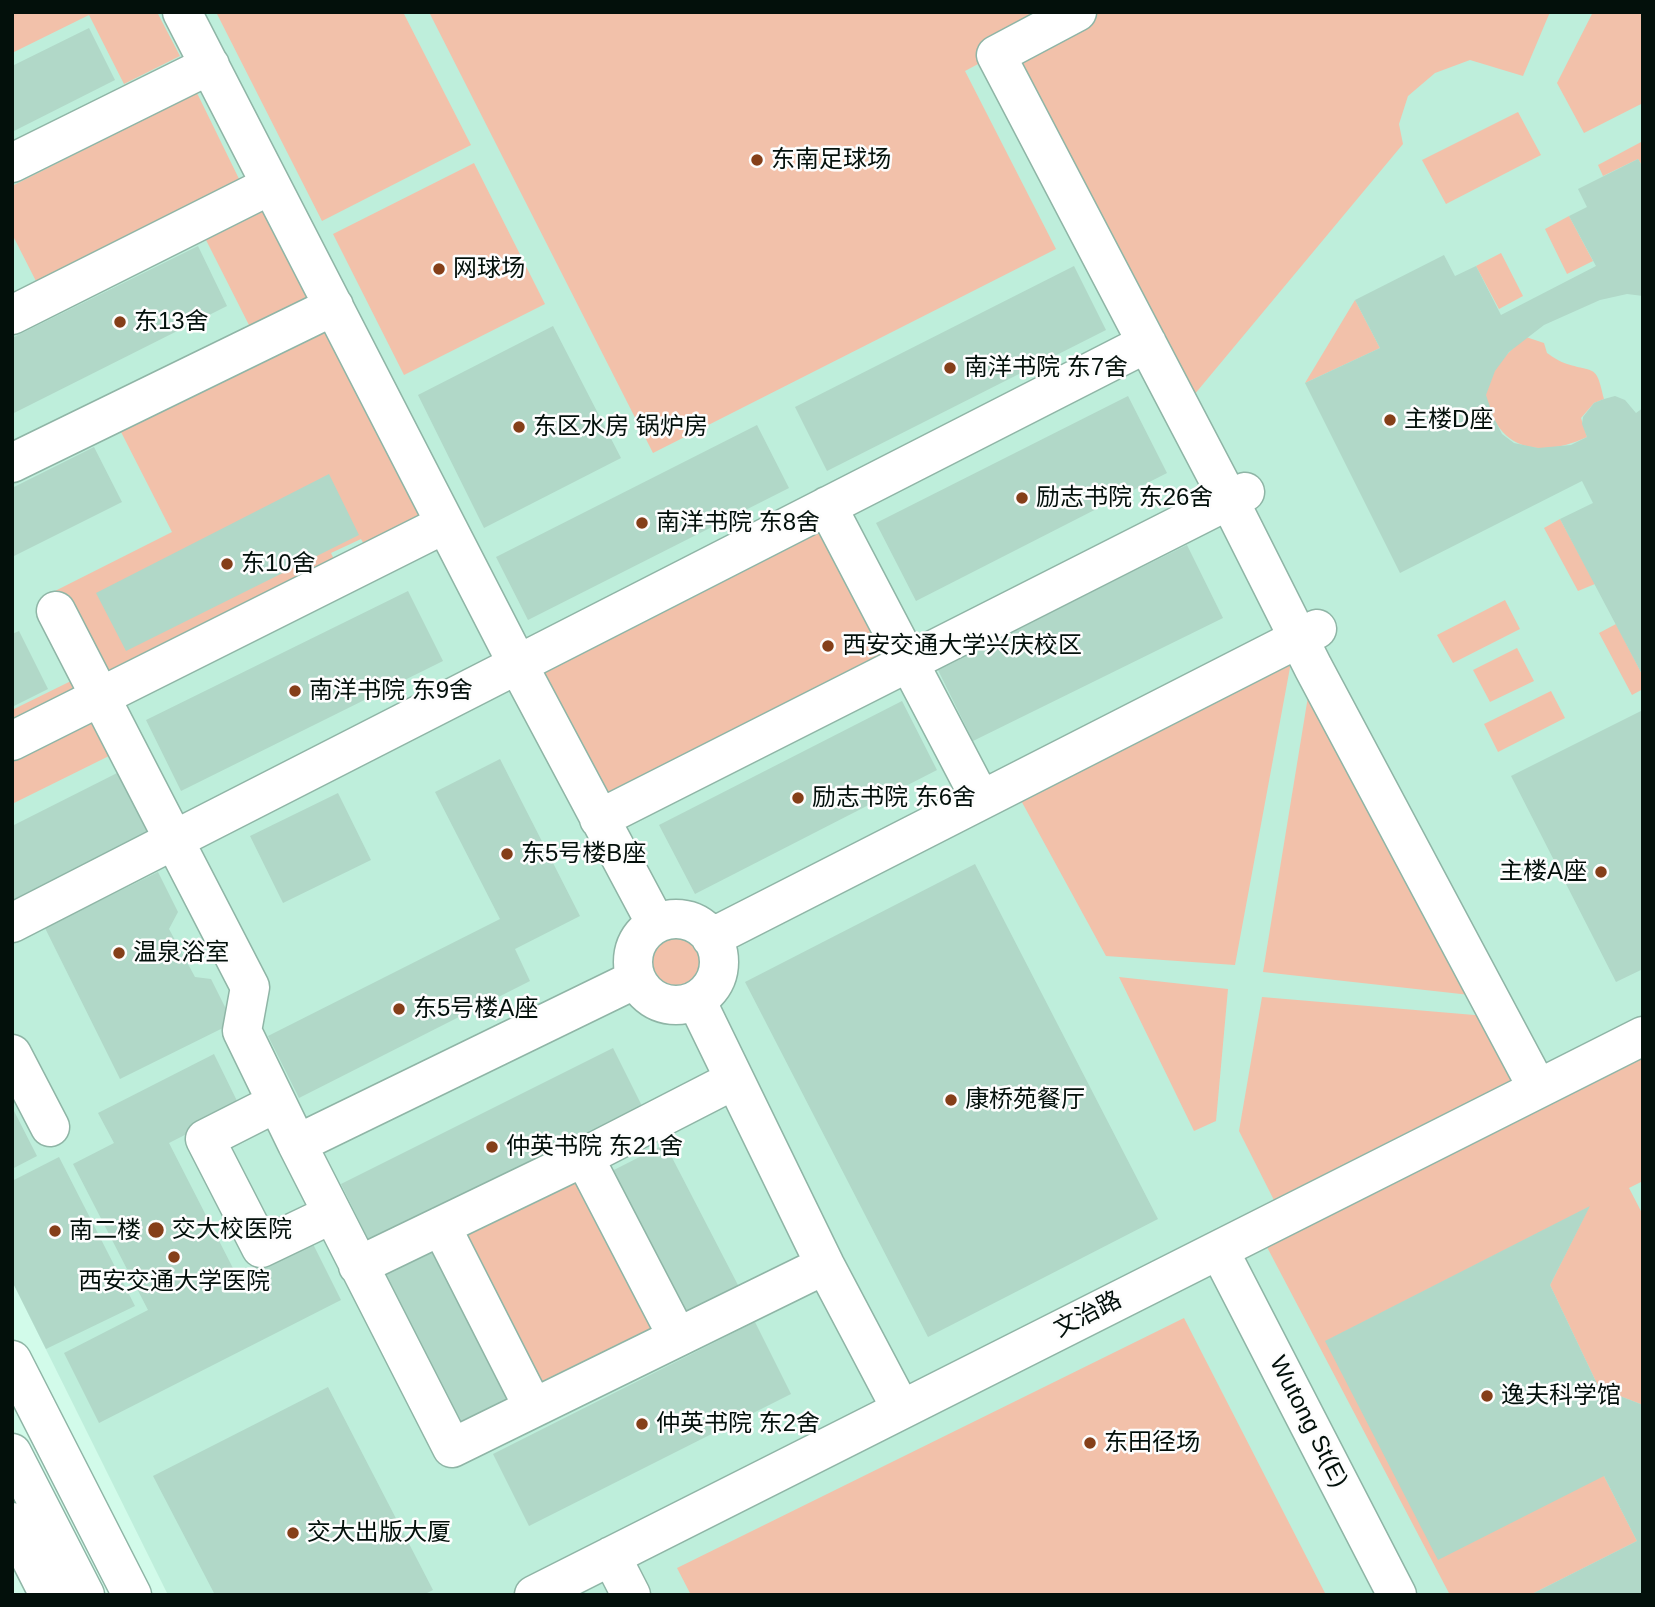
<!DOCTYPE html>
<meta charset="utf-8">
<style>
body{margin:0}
#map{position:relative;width:1655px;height:1607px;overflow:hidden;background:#d2fbea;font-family:Arial,sans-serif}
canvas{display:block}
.frame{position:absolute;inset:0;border:14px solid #03100b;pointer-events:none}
</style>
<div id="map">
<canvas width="1655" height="1607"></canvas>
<div class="frame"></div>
</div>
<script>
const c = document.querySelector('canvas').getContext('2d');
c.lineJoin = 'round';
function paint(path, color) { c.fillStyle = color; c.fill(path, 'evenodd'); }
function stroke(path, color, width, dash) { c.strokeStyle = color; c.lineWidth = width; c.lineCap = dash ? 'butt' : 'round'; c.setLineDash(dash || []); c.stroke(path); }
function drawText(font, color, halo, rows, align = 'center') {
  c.font = font + ' Arial,"Noto Sans SC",sans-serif'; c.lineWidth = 5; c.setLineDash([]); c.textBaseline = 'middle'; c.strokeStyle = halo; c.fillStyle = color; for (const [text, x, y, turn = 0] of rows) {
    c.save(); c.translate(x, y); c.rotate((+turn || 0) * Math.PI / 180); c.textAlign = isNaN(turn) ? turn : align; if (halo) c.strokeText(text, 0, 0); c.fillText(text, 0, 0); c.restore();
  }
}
paint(new Path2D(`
 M12,12H1643V1595H168L12,1281Z`), '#beeedb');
paint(new Path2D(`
 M12,12H157L180,56L124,84L89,15L12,53Z
 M216,12H403L471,145L322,221Z
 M429,12H1550L1523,76L1470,60L1435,73L1408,96L1399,124L1403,144L1194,395L1551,1082L1643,1036V1181L1629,1188L1643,1215V1405L1599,1388L1550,1285L1589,1207L1326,1341L1604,1476L1637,1541L1530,1595H1450L1258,1230L1283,1218L1239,1131L1262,997L1498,1017L1488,997L1263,972L1313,666L1296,635L1235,965L1106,956L1012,784L1296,634L995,55L965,71L1056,249L653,453Z
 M1593,12H1643V103L1584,133L1557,83Z
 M197,93L242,185L39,287L12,234V186Z
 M1518,112L1541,155L1446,204L1422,160Z
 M1643,141V167L1638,159L1603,176L1598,165Z
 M474,163L545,304L404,375L333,234Z
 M268,205L315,299L252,331L205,238Z
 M1569,216L1593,261L1567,274L1545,229Z
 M1501,253L1523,296L1499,309L1476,266Z
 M1355,300L1380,348L1305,383Z
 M341,322L445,524L373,561L361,539L331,553L342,576L101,697L47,595L172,532L120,430Z
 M1526,337L1544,343L1547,353C1553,357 1560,362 1567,364C1596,373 1596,364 1604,399L1594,403L1581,418L1587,437C1556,452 1514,456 1495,421C1492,415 1486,403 1486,395C1486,373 1510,350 1526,337Z
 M827,506L908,662L599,819L517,663Z
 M1560,519L1595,584L1578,591L1544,528Z
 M1505,600L1520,629L1453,663L1437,635Z
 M1616,624L1643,676V689L1632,695L1599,633Z
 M1517,648L1534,681L1490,702L1473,670Z
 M71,681L109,756L12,804V710Z
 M1551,691L1565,718L1498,752L1484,724Z
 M634 962a42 42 0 1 1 84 0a42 42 0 1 1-84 0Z
 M1119,977L1228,989L1216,1121L1194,1131Z
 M584,1157L677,1336L533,1407L441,1226Z
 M1184,1318L1326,1595H691L677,1568Z`), '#f2c1aa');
paint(new Path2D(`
 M89,28L115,80L12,132V66Z
 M1638,159L1643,167V296L1627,294L1600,300L1544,325L1509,352L1495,371L1486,395L1493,416L1502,434L1514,443L1538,448L1571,445L1587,437L1582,424L1583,417L1594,403L1604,399L1615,396L1625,400L1636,413L1643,408V676L1560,519L1593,503L1582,481L1400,573L1305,383L1380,348L1355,300L1444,255L1455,276L1476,266L1501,315L1596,266L1569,216L1587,207L1578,189Z
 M198,246L227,306L12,414V338Z
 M1074,266L1106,330L827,471L795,407Z
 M553,326L621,458L484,528L418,395Z
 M1128,396L1167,473L916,601L876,523Z
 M757,425L789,488L528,620L496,557Z
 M94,447L122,502L12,557V488Z
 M329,474L359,535L126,651L96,593Z
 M1187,545L1223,618L973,741L937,668Z
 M408,591L443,661L181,791L146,720Z
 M19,631L48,689L12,707V634Z
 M902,701L937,770L695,894L659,825Z
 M1643,710V969L1616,982L1511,776Z
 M500,759L580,916L515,949L530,981L299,1098L268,1036L500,919L435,792Z
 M131,766L162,826L12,901V826Z
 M338,793L371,860L283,903L250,836Z
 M975,864L1158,1219L928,1337L745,982Z
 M158,872L178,912L169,929L195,977L211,979L233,1023L120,1079L45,928Z
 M613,1048L644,1110L371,1245L341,1184Z
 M214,1054L240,1107L169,1143L237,1276L310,1238L341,1300L99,1423L64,1353L148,1310L73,1164L114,1143L98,1113Z
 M12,1107L37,1156L12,1169Z
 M665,1144L739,1287L684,1316L610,1172Z
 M59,1157L135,1306L46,1349L12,1281V1181Z
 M1590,1206L1550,1285L1599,1388L1643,1405V1595H1530L1637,1541L1604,1476L1438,1560L1325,1341Z
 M439,1244L515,1395L452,1427L377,1276Z
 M755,1322L791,1394L529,1526L493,1454Z
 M328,1387L433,1590L423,1595H215L153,1476Z`), '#b1d8c8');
const minor = new Path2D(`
 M182,12L517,663L656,924
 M1077,12L996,55L1229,500L1313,667L1538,1089
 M12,163L210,65
 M12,315L271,185
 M12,463L334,306
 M827,506L981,800
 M12,741L445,524
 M599,819L1245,492
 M633 962a43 43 0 1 1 86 0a43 43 0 1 1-86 0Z
 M12,923L174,840L56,611
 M711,938L1317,629
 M636,979L297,1144L242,1031L250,987L174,840L1147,343
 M696,1000L825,1265L901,1409
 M12,1054L50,1127
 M276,1103L205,1139L261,1248L332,1214
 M297,1144L452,1448L825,1265
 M584,1157L677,1336
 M441,1226L533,1407
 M1219,1250L1397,1595
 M358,1266L584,1157L734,1080
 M12,1360L132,1595
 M611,1556L631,1595
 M534,1595L1643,1036`);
const major = new Path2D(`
 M12,1453L85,1595
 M12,1522L49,1595`);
stroke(minor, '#8fb5a6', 41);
stroke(major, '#8fb5a6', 41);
stroke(minor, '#fff', 38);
stroke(major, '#fff', 38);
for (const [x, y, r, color] of [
 [757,160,7,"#853f19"],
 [439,269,7,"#853f19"],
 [120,322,7,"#853f19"],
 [950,368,7,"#853f19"],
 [1390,420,7,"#853f19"],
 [519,427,7,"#853f19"],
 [1022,498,7,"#853f19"],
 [642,523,7,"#853f19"],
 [227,564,7,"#853f19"],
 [828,646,7,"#853f19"],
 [295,691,7,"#853f19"],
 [798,798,7,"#853f19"],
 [507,854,7,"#853f19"],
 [1601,872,7,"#853f19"],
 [119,953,7,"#853f19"],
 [399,1009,7,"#853f19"],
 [951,1100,7,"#853f19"],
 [492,1147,7,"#853f19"],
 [156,1230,9,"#853f19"],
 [55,1231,7,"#853f19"],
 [174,1257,7,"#853f19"],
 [1487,1396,7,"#853f19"],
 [642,1424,7,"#853f19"],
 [1090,1443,7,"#853f19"],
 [293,1533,7,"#853f19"]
]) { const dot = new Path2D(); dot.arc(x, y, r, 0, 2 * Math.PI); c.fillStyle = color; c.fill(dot); stroke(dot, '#fdfdfd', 2.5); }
drawText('24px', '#03100b', '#fdfdfd', [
 ["东南足球场",771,160],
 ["网球场",453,269],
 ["东13舍",134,322],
 ["南洋书院 东7舍",964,368],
 ["主楼D座",1404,420],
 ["东区水房 锅炉房",533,427],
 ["励志书院 东26舍",1036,498],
 ["南洋书院 东8舍",656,523],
 ["东10舍",241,564],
 ["西安交通大学兴庆校区",842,646],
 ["南洋书院 东9舍",309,691],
 ["励志书院 东6舍",812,798],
 ["东5号楼B座",521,854],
 ["主楼A座",1587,872,"right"],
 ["温泉浴室",133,953],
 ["东5号楼A座",413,1009],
 ["康桥苑餐厅",965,1100],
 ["仲英书院 东21舍",506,1147],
 ["交大校医院",172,1230],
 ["南二楼",69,1231],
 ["西安交通大学医院",174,1282,"center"],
 ["逸夫科学馆",1501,1396],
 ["仲英书院 东2舍",656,1424],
 ["东田径场",1104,1443],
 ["交大出版大厦",307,1533]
], 'left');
drawText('24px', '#03100b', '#fdfdfd', [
 ["文治路",1088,1315,-27],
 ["Wutong St(E)",1308,1422,63]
]);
</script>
